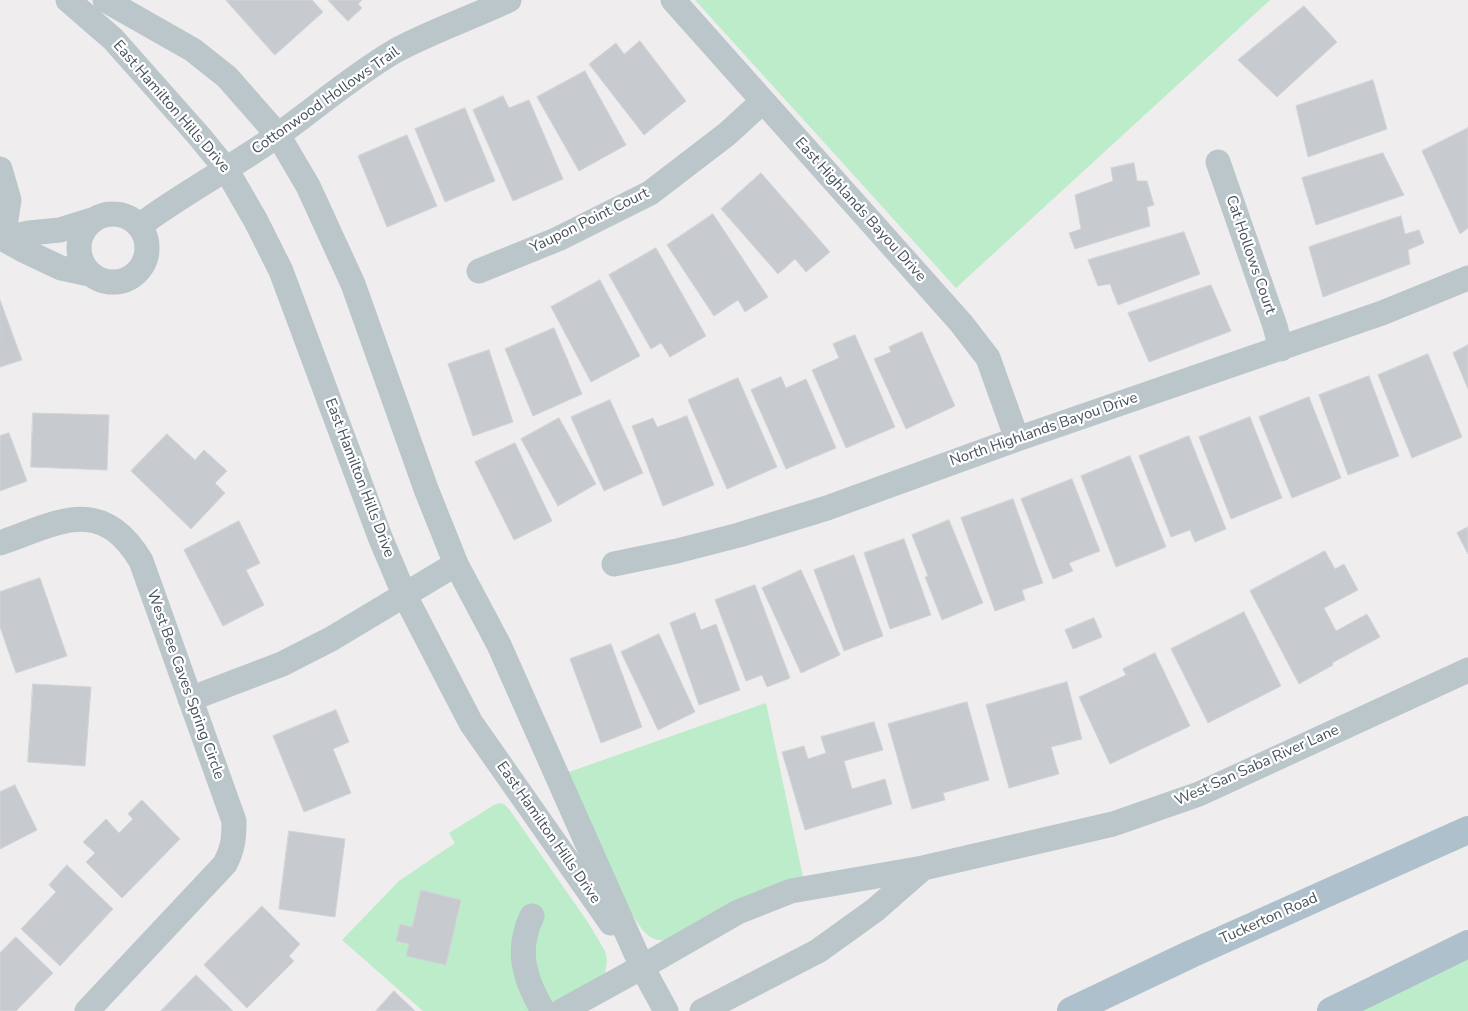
<!DOCTYPE html>
<style>
body{margin:0}
canvas{display:block;background:#efeded}
</style>
<canvas width="1468" height="1011"></canvas>
<script>
const c = document.querySelector('canvas').getContext('2d');
c.lineJoin = 'round';
function paint(path, color) { c.fillStyle = color; c.fill(path, 'evenodd'); }
function stroke(path, color, width, dash) { c.strokeStyle = color; c.lineWidth = width; c.lineCap = dash ? 'butt' : 'round'; c.setLineDash(dash || []); c.stroke(path); }
function drawText(font, color, halo, rows, align = 'center') {
  c.font = font + ' "Nunito Sans",sans-serif'; c.lineWidth = 4.5; c.setLineDash([]); c.textBaseline = 'middle'; c.strokeStyle = halo; c.fillStyle = color; for (const [text, x, y, turn = 0] of rows) {
    c.save(); c.translate(x, y); c.rotate((+turn || 0) * Math.PI / 180); c.textAlign = isNaN(turn) ? turn : align; if (halo) c.strokeText(text, 0, 0); c.fillText(text, 0, 0); c.restore();
  }
}
paint(new Path2D(`
 M695,0H1270L956,288Z
 M766,703L804,882L673,940C648,943 644,932 631,913L566,773Z
 M500,803L504,804L509,809L589,924L605,951L607,960L605,974L552,1011H423L342,940L399,881L455,843L449,833L494,805Z
 M1468,954V1011H1350Z`), '#bcecc9');
const building = new Path2D(`
 M226,0H312L323,12L275,55Z
 M328,0H362L358,4L362,8L348,21Z
 M1304,6L1337,42L1277,97L1238,60Z
 M640,41L686,101L644,135L589,64L616,43L624,54Z
 M585,71L626,145L579,171L537,97Z
 M1373,80L1387,129L1308,157L1296,106Z
 M503,96L509,108L529,100L563,179L513,201L473,110Z
 M465,108L495,181L445,202L415,129Z
 M1468,128V228L1460,234L1422,151Z
 M407,135L437,206L387,227L358,156Z
 M1383,153L1404,195L1316,225L1302,178Z
 M1134,163L1137,181H1147L1154,205L1147,207L1150,226L1075,249L1069,233L1081,229L1075,195L1113,181L1111,168Z
 M761,173L830,252L806,272L795,259L778,274L721,209Z
 M713,214L768,297L745,312L738,300L714,316L667,245Z
 M1401,216L1405,234L1419,230L1424,243L1408,250L1410,264L1323,297L1309,247Z
 M1184,232L1200,274L1118,305L1110,284L1098,286L1088,260Z
 M656,248L706,336L670,357L661,343L651,349L609,275Z
 M600,280L640,356L591,382L551,307Z
 M1211,285L1231,331L1149,362L1128,313Z
 M0,300L22,360L0,367Z
 M554,328L582,394L533,416L505,349Z
 M922,332L955,406L906,429L874,359L891,352L889,347Z
 M855,335L895,427L846,448L812,370L839,358L833,344Z
 M1468,345V389L1453,353Z
 M489,350L513,422L473,436L448,364Z
 M1428,354L1462,437L1412,458L1378,375Z
 M1369,376L1399,456L1348,475L1319,395Z
 M781,377L786,388L806,379L836,448L786,469L751,390Z
 M738,378L777,467L727,489L688,400Z
 M1309,397L1341,478L1292,498L1259,417Z
 M610,400L643,473L604,491L571,417Z
 M33,413L109,415L107,470L31,467Z
 M687,416L714,485L663,506L632,426L653,418L657,427Z
 M1250,417L1282,498L1231,519L1199,437Z
 M559,418L596,484L558,506L521,439Z
 M9,433L27,481L0,491V436Z
 M167,434L195,460L204,450L227,471L215,483L225,493L191,529L131,471Z
 M1189,436L1226,529L1195,542L1190,530L1171,537L1139,456Z
 M515,443L552,521L514,540L475,462Z
 M1130,456L1166,547L1116,567L1081,476Z
 M1072,479L1100,551L1069,563L1073,571L1053,579L1021,499Z
 M1013,499L1043,583L1022,590L1025,600L995,611L961,518Z
 M949,520L983,603L942,620L925,577L928,576L912,535Z
 M239,521L260,563L246,570L264,605L223,626L184,550Z
 M1468,527V554L1457,533Z
 M904,539L931,615L890,629L864,553Z
 M1325,551L1335,569L1344,564L1358,590L1324,608L1336,631L1367,614L1380,637L1332,663L1333,665L1299,684L1250,591Z
 M854,555L883,636L844,651L814,570Z
 M801,570L840,655L801,673L762,588Z
 M40,578L67,656L16,673L0,627V592Z
 M755,585L790,678L767,687L762,675L746,681L715,600Z
 M1244,612L1281,686L1208,723L1171,649Z
 M695,613L701,630L716,624L740,690L699,705L670,623Z
 M1094,618L1102,637L1073,649L1065,630Z
 M659,634L695,712L658,730L621,652Z
 M611,644L642,727L601,743L570,659Z
 M1155,653L1190,726L1110,764L1079,697L1126,675L1123,669Z
 M1067,682L1082,739L1051,747L1059,774L1009,788L986,705Z
 M33,684L91,687L85,766L28,762Z
 M967,702L989,780L943,793L945,800L912,809L888,724Z
 M336,710L349,742L333,749L351,793L304,812L273,736Z
 M874,722L883,750L844,761L852,789L885,779L892,804L805,830L782,752L804,746L808,759L826,753L821,737Z
 M15,785L37,830L0,849V792Z
 M142,800L180,839L122,898L86,862L95,853L83,842L106,819L119,833L133,819L128,814Z
 M289,831L345,839L335,917L279,909Z
 M67,865L113,909L60,966L21,929L56,892L49,885Z
 M421,890L461,900L446,965L406,956L409,944L396,941L400,924L412,927Z
 M262,906L300,944L289,956L294,961L247,1008L204,965Z
 M16,937L53,973L16,1011H0V953Z
 M196,975L233,1011H161Z
 M394,991L415,1011H376Z`);
paint(building, '#c7cacf');
stroke(building, '#d1d4d8', 1);
stroke(new Path2D(`
 M68,0L113,39L199,136L226,169L256,221L281,271L380,537L404,594L471,723L611,923
 M105,0L193,50L227,77L278,135L308,186L353,284L426,489L456,564L499,645L642,967L666,1011
 M673,0L961,323L988,358L1017,439
 M1218,162L1275,326L1281,349
 M0,169L9,200L3,239
 M79 248a34 34 0 1 1 68 0a34 34 0 1 1-68 0Z
 M139,226C183,193 233,167 278,135C317,107 354,75 395,51C432,31 471,18 509,0
 M0,239L29,233L60,230L92,220
 M3,239L25,251L61,268L89,274
 M479,271L558,239L650,193L727,134L763,101
 M0,543C58,523 101,494 141,561L234,821C234,838 233,849 225,864L87,1011
 M614,564L677,551L739,535L827,508L1017,439L1382,313L1468,278
 M190,699L282,664L331,639L456,564
 M532,916C515,951 525,980 543,1011
 M562,1011L642,967L738,912L791,891L923,868L1113,824L1199,794L1468,670
 M702,1011L818,951L875,910L923,868`), '#bbc6cb', 25);
stroke(new Path2D(`
 M1071,1011L1191,954L1468,830
 M1331,1011L1468,944`), '#adc0cb', 28);
drawText('15px', '#465259', '#fff', [
 ["Cottonwood Hollows Trail",326,101,-35],
 ["East Hamilton Hills Drive",171,107,49],
 ["East Highlands Bayou Drive",860,210,48],
 ["Yaupon Point Court",590,221,-26],
 ["Cat Hollows Court",1250,255,71],
 ["North Highlands Bayou Drive",1044,430,-19],
 ["East Hamilton Hills Drive",359,478,69],
 ["West Bee Caves Spring Circle",185,685,70],
 ["West San Saba River Lane",1257,766,-24],
 ["East Hamilton Hills Drive",548,833,55],
 ["Tuckerton Road",1269,919,-24]
]);
</script>
